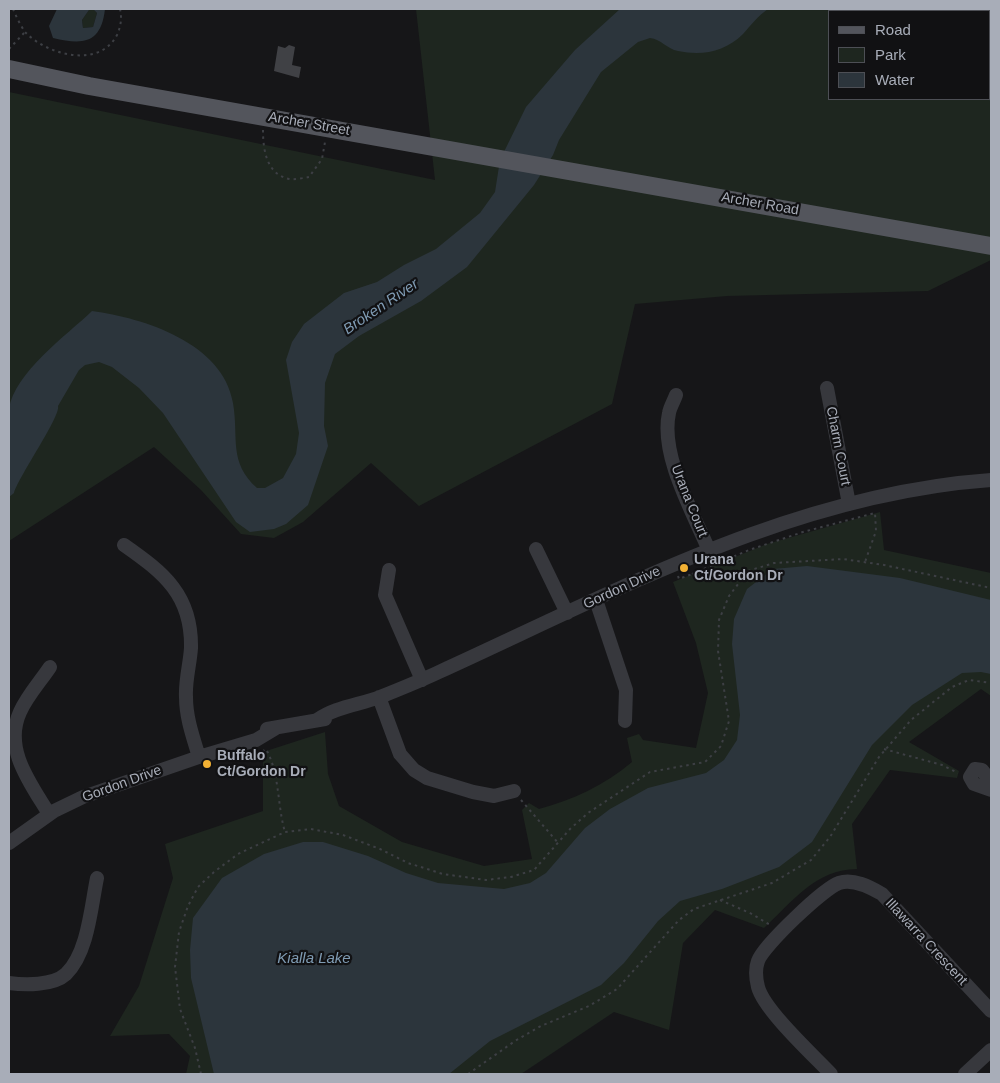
<!DOCTYPE html>
<style>
body{margin:0}
#map{position:relative;width:1000px;height:1083px;overflow:hidden;background:#161618;font-family:Helvetica,sans-serif}
canvas{display:block}
.frame{position:absolute;inset:0;border:10px solid #a8adb8;pointer-events:none}
.legend{position:absolute;left:828px;top:10px;width:162px;height:90px;box-sizing:border-box;background:#111113;border:1px solid #4d4f55;margin:0;padding:6px 9px;list-style:none;font-size:15px;color:#a8adb8}
.legend li{display:flex;align-items:center;gap:10px;height:25px}
.legend b{width:25px;border:1px solid #4d4f55}
</style>
<div id="map">
<canvas width="1000" height="1083"></canvas>
<div class="frame"></div>
<ul class="legend">
<li><b style="height:6px;background:#53555c"></b>Road</li>
<li><b style="height:14px;background:#1e261f"></b>Park</li>
<li><b style="height:14px;background:#2c353c"></b>Water</li>
</ul>
</div>
<script>
const c = document.querySelector('canvas').getContext('2d');
c.lineJoin = 'round';
function paint(path, color) { c.fillStyle = color; c.fill(path, 'evenodd'); }
function stroke(path, color, width, dash) { c.strokeStyle = color; c.lineWidth = width; c.lineCap = dash ? 'butt' : 'round'; c.setLineDash(dash || []); c.stroke(path); }
function drawText(font, color, halo, rows, align = 'center') {
  c.font = font + ' Helvetica,sans-serif'; c.lineWidth = 4.5; c.setLineDash([]); c.textBaseline = 'middle'; c.strokeStyle = halo; c.fillStyle = color; for (const [text, x, y, turn = 0] of rows) {
    c.save(); c.translate(x, y); c.rotate((+turn || 0) * Math.PI / 180); c.textAlign = isNaN(turn) ? turn : align; if (halo) c.strokeText(text, 0, 0); c.fillText(text, 0, 0); c.restore();
  }
}
paint(new Path2D(`
 M93,9L97,13L93,27L83,28L82,20L89,10Z
 M416,9H991V260L928,291L727,296L635,304L612,404L419,506L371,463L303,522L274,538L241,534L201,490L154,447L9,541V92L435,180ZM829,11H989V99H829Z
 M880,512L884,550L991,573V696L981,689L909,742L959,771L957,778L890,770L852,824L857,869C816,869 792,902 764,928L715,910L683,943L669,1030L614,1012L521,1074H186L190,1056L169,1034L110,1036L139,986L173,878L165,844L263,811V752L325,732L328,774L339,806L402,842L484,866L532,859L522,810L529,803L539,809C573,800 605,785 632,762L627,738L639,734L643,740L696,748L708,693L696,643L673,582L767,544Z`), '#1e261f');
paint(new Path2D(`
 M57,9H105C101,44 83,45 53,38L49,26ZM93,9L97,13L93,27L83,28L82,20L89,10Z
 M620,9H768C758,16 751,25 743,34C725,52 702,56 678,51C667,49 661,39 650,38L638,42L601,72L559,140L553,155L534,185L467,267L421,301L359,336L335,354L325,383L324,426L328,446L308,505L286,524L274,529L250,532L236,522L163,413L139,388L112,367L99,362L85,365L79,370L58,406C61,416 19,476 14,493L9,497C9,469 5,437 9,409C14,373 67,335 92,311C144,318 223,343 233,403C239,438 228,462 257,488H265L283,478L296,454L299,433L286,360L292,342L304,324L344,293L377,282L404,265L436,249L480,213L495,192L500,160L526,107L575,50Z
 M830,9H969L972,11H832Z
 M989,30L991,35V101L987,99Z
 M807,566L900,578L991,600V674L981,672L962,673L912,705L872,745L812,842L779,867L722,889L680,901L658,921L624,963L601,985L490,1041L449,1074H214L191,978L190,950L193,918L222,878L264,854L303,842H323L368,856L406,873L438,883L504,889L530,883L546,873L585,828L610,809L648,788L706,773L724,760L737,740L740,715L732,644L734,619L747,589L773,569Z`), '#2c353c');
paint(new Path2D(`
 M289,45L295,47L292,65L301,67L299,78L274,71L278,46L285,48Z`), '#404145');
stroke(new Path2D(`
 M13,9C16,16 21,27 26,33C48,55 99,69 117,35C121,26 122,18 120,9
 M9,49L25,32
 M263,130C263,149 266,174 289,179C294,180 303,178 309,177L322,159L325,142
 M692,574L749,550L803,532L875,513L876,531L865,562
 M678,576L679,579L692,574L742,578
 M884,749L942,765L958,773
 M257,753L259,754L266,749C280,774 277,805 285,832
 M521,800L559,844
 M720,900L750,913L772,926
 M201,1074L195,1048L180,1009L175,967L179,932L188,906L198,887L214,872L238,854L285,832L311,829L343,835L380,849L408,863L443,874L486,880L511,877L534,870L570,829L588,813L650,772L705,762L721,746L729,721L718,651L719,620L729,596L748,571L774,563L843,559L884,565L991,588
 M468,1074L515,1041L541,1026L589,1006L617,989L679,920L694,909L772,883L811,860L830,837L879,757L911,720L952,687L969,680L991,683`), '#3d3f44', 2, [2.5, 4]);
stroke(new Path2D(`
 M827,388L849,504
 M676,395C674,401 670,407 669,413C660,454 692,511 708,548
 M124,545C164,573 192,595 191,648C190,664 185,681 186,697C186,718 193,737 199,757
 M536,549L567,613
 M389,570L385,595L422,680
 M596,600L626,690L625,721
 M379,697L400,754L414,770L427,778L473,792L494,796L514,791
 M317,720C335,707 358,705 380,697C400,689 420,681 439,672C617,591 793,494 991,480
 M267,729L325,719
 M991,782L982,770L975,769L970,777L974,784L991,790
 M49,814C31,784 3,749 20,712C27,696 40,682 50,667
 M9,843L54,811L83,797L199,757L256,740L276,728
 M9,983C24,985 53,986 66,974C88,953 91,907 97,878
 M831,1074C813,1055 764,1010 758,987C756,979 755,969 758,961C763,946 824,888 839,883C853,878 870,887 882,894L991,1011
 M965,1074L991,1050`), '#37383d', 14);
stroke(new Path2D(`
 M9,69L89,86L991,246`), '#53555c', 18);
for (const [x, y, r, color] of [
 [684,568,5,"#f2b134"],
 [207,764,5,"#f2b134"]
]) { const dot = new Path2D(); dot.arc(x, y, r, 0, 2 * Math.PI); c.fillStyle = color; c.fill(dot); stroke(dot, '#111113', 2); }
drawText('14px', '#a8adb8', '#111113', [
 ["Archer Street",309,124,10],
 ["Archer Road",760,204,10],
 ["Charm Court",838,446,79],
 ["Urana Court",689,501,68],
 ["Gordon Drive",622,588,-25],
 ["Gordon Drive",122,784,-20],
 ["Illawarra Crescent",926,942,47]
]);
drawText('bold 14px', '#a8adb8', '#111113', [
 ["Urana",694,560],
 ["Ct/Gordon Dr",694,576],
 ["Buffalo",217,756],
 ["Ct/Gordon Dr",217,772]
], 'left');
drawText('italic 15px', '#7f9bb3', '#111113', [
 ["Broken River",381,307,-34],
 ["Kialla Lake",314,959]
]);
</script>
